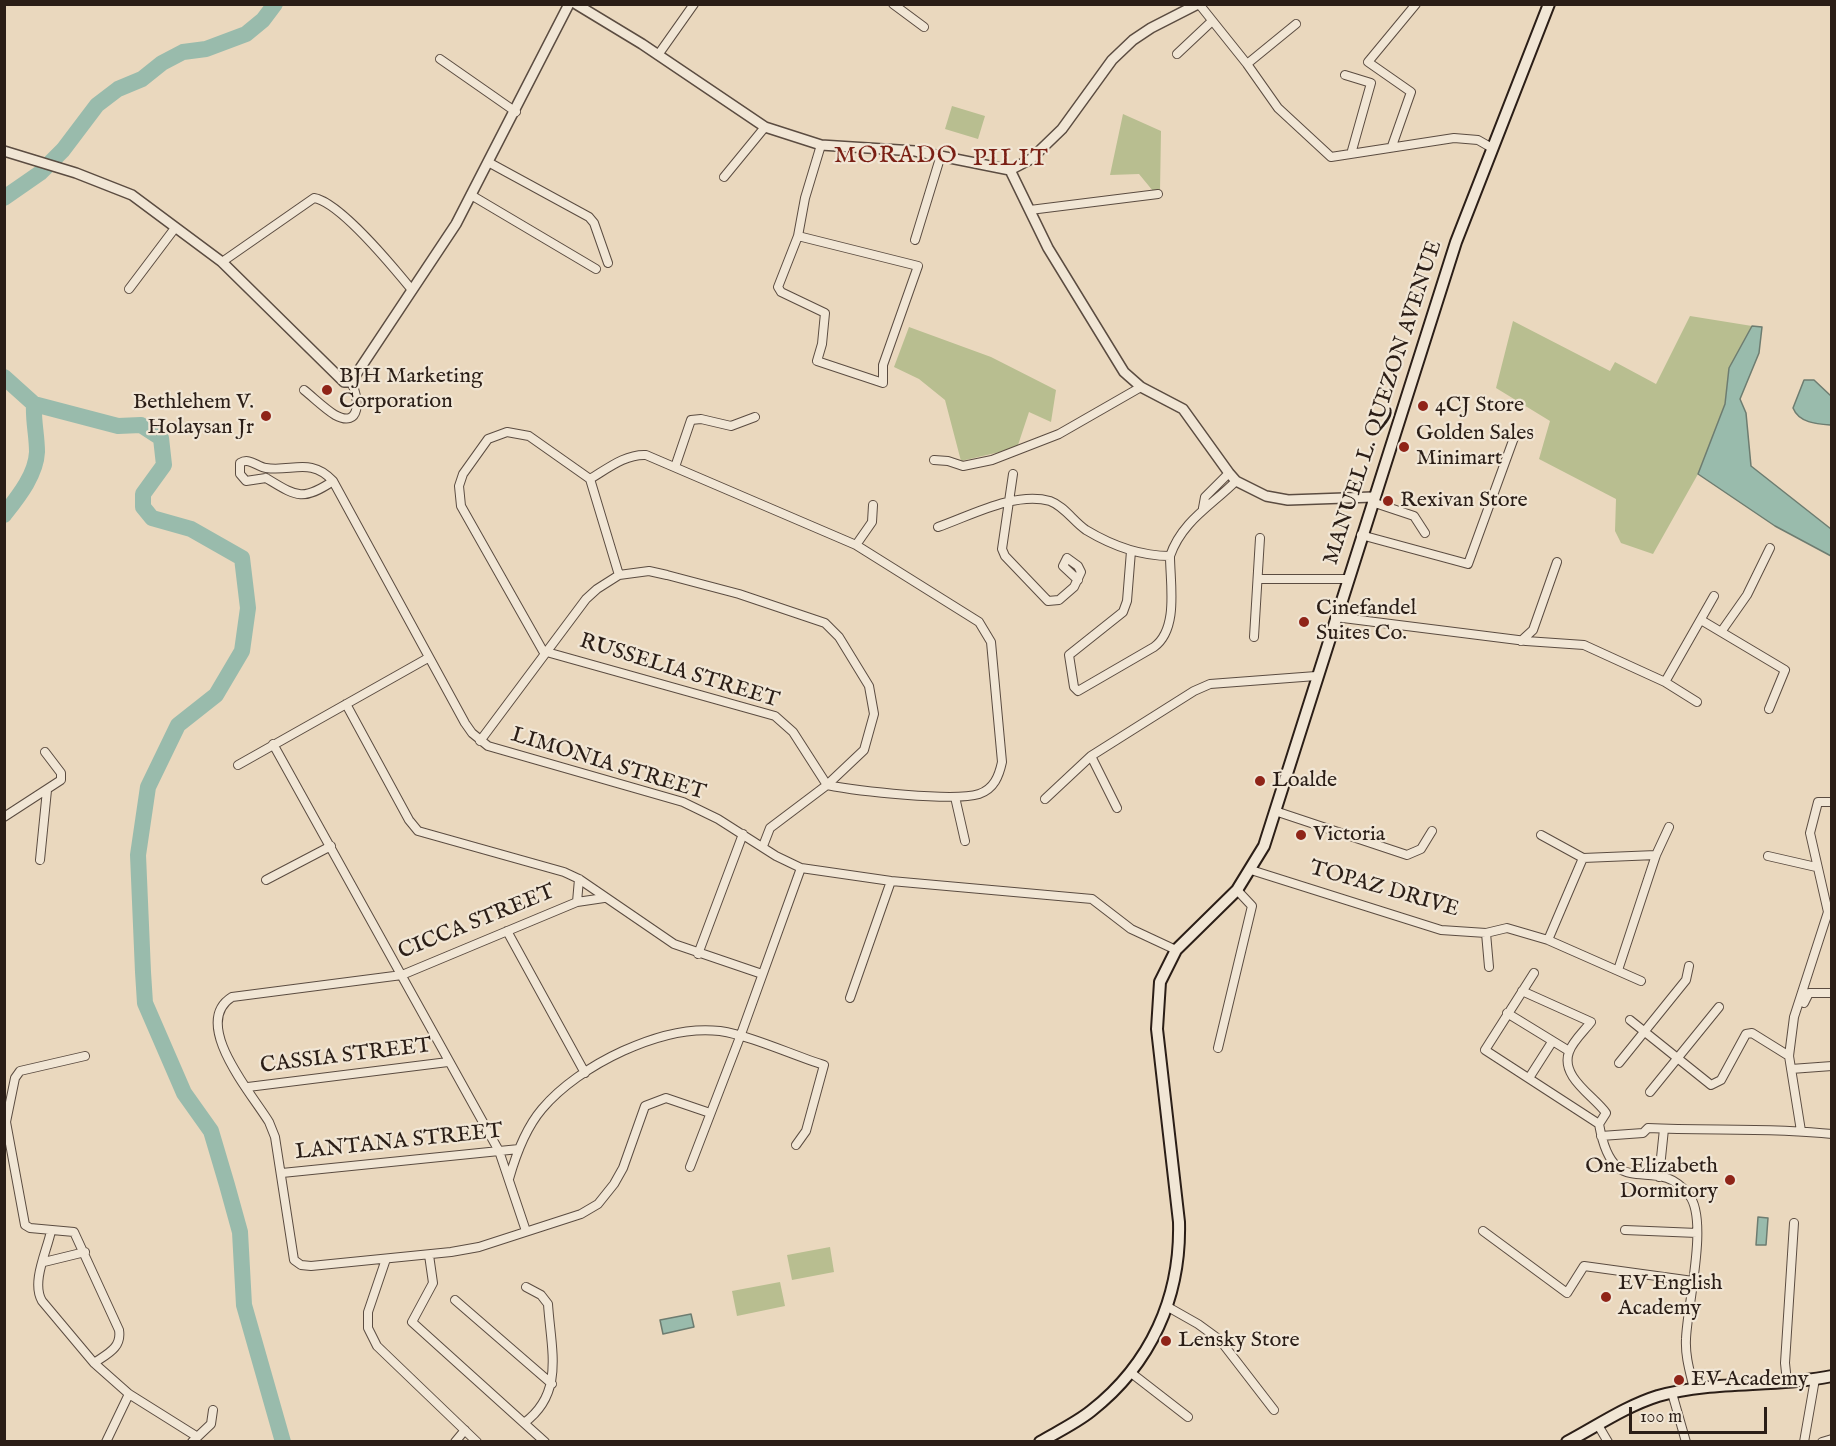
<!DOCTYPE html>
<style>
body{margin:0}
#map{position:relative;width:1836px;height:1446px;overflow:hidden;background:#ead8be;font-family:"IM FELL English",serif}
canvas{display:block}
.frame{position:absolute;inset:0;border:6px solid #2b1e17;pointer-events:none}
.scale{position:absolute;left:1629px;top:1407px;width:138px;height:27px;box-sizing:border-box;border:3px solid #2b1e17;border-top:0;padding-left:8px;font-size:18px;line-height:21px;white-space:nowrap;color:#2b1e17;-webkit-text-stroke:4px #f1e6d5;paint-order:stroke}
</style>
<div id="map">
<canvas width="1836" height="1446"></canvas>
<div class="frame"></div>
<div class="scale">100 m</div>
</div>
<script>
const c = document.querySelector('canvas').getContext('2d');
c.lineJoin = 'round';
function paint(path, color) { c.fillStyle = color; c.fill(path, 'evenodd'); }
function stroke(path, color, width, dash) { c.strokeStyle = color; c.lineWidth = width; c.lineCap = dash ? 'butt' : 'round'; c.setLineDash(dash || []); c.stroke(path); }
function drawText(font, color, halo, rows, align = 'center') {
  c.font = font + ' "IM FELL English",serif'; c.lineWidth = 4.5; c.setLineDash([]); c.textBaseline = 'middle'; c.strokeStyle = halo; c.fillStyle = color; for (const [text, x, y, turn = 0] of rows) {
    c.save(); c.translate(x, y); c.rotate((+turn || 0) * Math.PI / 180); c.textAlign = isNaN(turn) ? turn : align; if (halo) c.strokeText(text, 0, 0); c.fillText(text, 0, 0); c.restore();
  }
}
paint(new Path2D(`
 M952,106L985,116L978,139L945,129Z
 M1123,114L1161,131L1160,191H1153L1139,174L1110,175Z
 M1690,316L1752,326L1729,368L1725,404L1698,474L1653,554L1621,543L1615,531L1616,499L1539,459L1550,421L1496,388L1513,321L1610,371L1615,362L1656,384Z
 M909,327L991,357L1056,390L1051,422L1029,412L1017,448L961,461L945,400L919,379L894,367Z
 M830,1247L834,1272L792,1280L787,1255Z
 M780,1282L785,1306L737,1316L732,1291Z`), '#b8be90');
const water = new Path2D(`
 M1752,326L1762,327L1759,353L1740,399L1746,413L1751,466L1831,529V556L1775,526L1698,474L1725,404L1729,368Z
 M1804,380H1814L1831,396V425C1817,424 1799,423 1793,408Z
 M1758,1217L1768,1218L1766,1245H1756Z
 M691,1314L694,1327L663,1334L660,1320Z`);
paint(water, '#99bbac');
stroke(water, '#6d7c70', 1.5);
stroke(new Path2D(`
 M4,198L40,173L63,150L97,105L118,89L142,79L162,63L183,52L206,49L246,34L263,20L275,4
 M4,377L34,404C33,421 37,435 37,452C36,475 18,497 4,515
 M34,404L118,426L141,425L161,438L164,465L143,494V507L152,518L191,529L242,558L248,608L242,651L216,695L178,725L148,787L138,855L143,972L145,1003L184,1093L211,1131L227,1185L240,1232L244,1305L283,1442`), '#99bbac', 16);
const minor = new Path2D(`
 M893,4L924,27
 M1199,4L1247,64L1278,108L1331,157L1454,138L1478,140L1492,148
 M1177,54L1211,22
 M658,55L694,4
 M440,59L516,112
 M1247,64L1296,24
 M1345,75L1371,83L1351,154
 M1392,146L1411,92L1368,62L1416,4
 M488,162L589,217L594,223L608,263
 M724,177L765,127
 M471,195L596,269
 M1030,210L1158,194
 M798,236L918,266L883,365V383L817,361L822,344L825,313L781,292L778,287L798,236L805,198L821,145
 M915,240L941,155
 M222,262L314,198C340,202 394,268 412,290
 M129,289L175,228
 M304,390C314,398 324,408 335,415C361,429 360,398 351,382
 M934,460L948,461L963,466L992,460L1059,434L1141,387
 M675,467L691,420L701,419L731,426L755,417
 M1013,474L1002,549L1005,556L1048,601L1059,600L1074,587L1081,572L1078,566L1067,558L1063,566L1078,580
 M266,478L246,481L240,474V463C250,457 257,467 266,468C292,472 311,457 333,481L465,723L472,733L488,746L683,802L718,819L776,856L801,868L891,881L1092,899L1131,929L1176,950
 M266,478C296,496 302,502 333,481
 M590,479C607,469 625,454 646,455L856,545L979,622L991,642L1002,762C999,776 994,789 979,794C954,802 857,791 827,785L793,732L775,716L543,651L461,506L459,486L463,474L488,439L507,432L529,436L590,479L619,575
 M1372,502L1414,516L1425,533
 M1203,508L1205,497L1229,473
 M938,527C970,516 1015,491 1050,501C1064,506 1074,522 1086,530C1111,545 1141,556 1170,556C1182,521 1211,506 1236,481
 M1361,535L1468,564L1515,435
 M856,545L872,522L873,505
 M1131,551L1127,601L1123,612L1069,655L1074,687L1078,691L1154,647C1179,629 1170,583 1170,556
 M1258,579H1347
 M1335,617L1526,641L1584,645L1665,682L1697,702
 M1701,620L1785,670L1769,709
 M1721,632L1747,595L1770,548
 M1254,637L1260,538
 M1521,641L1533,630L1557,562
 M1665,682L1714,596
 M346,704L409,820L418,831L564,872L579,879L674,944L762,974
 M480,741L586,599L597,589L619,575L649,571L667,575L739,594L825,623L839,637L869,686L874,714L864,750L827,785L770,828L763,846
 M273,744L499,1151L526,1231
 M1091,756L1117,808
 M238,765L428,658
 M955,797L965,841
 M1045,799L1091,756L1194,691L1210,684L1316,676
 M1275,811L1407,855L1421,849L1432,831
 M4,817L61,780V773L45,752
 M1541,835L1583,858L1656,855
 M1768,856L1816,867
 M40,860L47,790
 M1251,870L1441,930L1486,933L1507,928L1548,940L1641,981
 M266,880L331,846
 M604,898L577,902L402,975L232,997C190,1023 252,1094 269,1122L275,1137L294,1260L301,1265L311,1266L451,1252L479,1247L581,1214L598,1204L614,1184L623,1168L645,1106L666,1098L710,1113
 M577,902L579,879
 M507,931L585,1073
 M1486,933L1489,967
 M1548,940L1583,858
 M698,954L743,834
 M1618,970L1656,855L1669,827
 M1534,973L1485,1050L1599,1124C1614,1208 1655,1150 1689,1195C1709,1220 1687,1306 1686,1339C1685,1356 1690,1372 1694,1389
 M1522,991L1591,1022C1584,1031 1572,1042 1569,1052C1560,1077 1594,1096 1606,1113L1599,1124
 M850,998L891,881
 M1804,1003L1809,993H1832
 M1507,1013L1569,1051
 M1630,1020L1711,1085L1721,1080L1746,1034L1752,1033L1789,1056
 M1218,1048L1252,906L1237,890
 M85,1056L20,1071L15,1078L6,1122L25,1225L30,1228L74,1232L119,1330C122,1348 107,1354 94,1363
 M1619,1063L1686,980L1689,966
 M1791,1069L1832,1066
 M1529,1078L1552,1042
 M248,1087L448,1062
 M1650,1092L1719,1007
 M1801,1131L1789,1056L1794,1017L1828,912L1810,833L1818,802H1832
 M1601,1136L1643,1133L1648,1128C1709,1131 1770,1127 1832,1134
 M690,1167L740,1037L801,868
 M282,1173L519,1149
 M1659,1177L1664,1129
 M509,1179C516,1154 525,1129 542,1109C579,1065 662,1024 720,1031C752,1036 792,1055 824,1065L806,1131L796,1145
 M1625,1230L1697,1233
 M51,1231C47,1251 31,1282 42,1301L94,1363L129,1394L196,1436
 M1483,1231L1567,1293L1584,1266L1693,1281
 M429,1255L433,1283L412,1322L545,1442
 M386,1259L368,1312V1328L377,1346L477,1442
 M44,1262L85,1252
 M455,1300L552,1384
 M1168,1307L1198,1324L1220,1340L1274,1410
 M1130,1372L1188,1417
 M1787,1382L1785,1363L1794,1223
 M1672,1393L1686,1442
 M524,1423C565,1393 551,1350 548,1304L541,1295L526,1287
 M1598,1425L1608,1442
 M106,1442L129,1394
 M192,1442L211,1424L213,1410
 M455,1442L465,1430
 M1804,1442L1815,1379
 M1822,1442L1832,1439`);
const tertiary = new Path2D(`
 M576,4L642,44L765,127L821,145L915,151L1010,170L1031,159L1062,129L1112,60L1133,40L1151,28L1198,4
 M4,151L76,173L132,195L222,262L344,382H351L456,224L569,4
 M1010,170L1048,248L1124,372L1141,387L1183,409L1229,473L1236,481L1266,496L1288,500L1373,497`);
const secondary = new Path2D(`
 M1040,1442C1057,1432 1076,1423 1091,1411C1151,1364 1181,1297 1179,1222L1157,1029L1160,982L1176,950L1237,890L1264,846L1456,242L1549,4
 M1567,1442C1597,1426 1626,1406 1658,1396C1715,1380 1774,1388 1832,1376`);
stroke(minor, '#5b4c41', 10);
stroke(tertiary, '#5b4c41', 12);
stroke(secondary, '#2b1e17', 14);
stroke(minor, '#f1e6d5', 8);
stroke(tertiary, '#f1e6d5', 9);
stroke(secondary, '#f1e6d5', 10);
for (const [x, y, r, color] of [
 [327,390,6,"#8f2418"],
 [1423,406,6,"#8f2418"],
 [266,416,6,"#8f2418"],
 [1404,447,6,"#8f2418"],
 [1388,501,6,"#8f2418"],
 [1304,622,6,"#8f2418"],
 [1260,781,6,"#8f2418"],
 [1301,835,6,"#8f2418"],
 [1730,1180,6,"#8f2418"],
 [1606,1297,6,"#8f2418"],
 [1166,1341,6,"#8f2418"],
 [1679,1380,6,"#8f2418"]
]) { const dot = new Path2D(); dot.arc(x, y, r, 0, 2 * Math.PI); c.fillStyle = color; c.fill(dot); stroke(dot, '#f1e6d5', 2); }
drawText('22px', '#2b1e17', '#f1e6d5', [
 ["BJH Marketing",339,377],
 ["Corporation",339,402],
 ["Bethlehem V.",254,403,"right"],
 ["Holaysan Jr",254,428,"right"],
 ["4CJ Store",1435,406],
 ["Golden Sales",1416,434],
 ["Minimart",1416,459],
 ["Rexivan Store",1400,501],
 ["Cinefandel",1316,609],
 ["Suites Co.",1316,634],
 ["Loalde",1272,781],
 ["Victoria",1313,835],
 ["One Elizabeth",1718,1167,"right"],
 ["Dormitory",1718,1192,"right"],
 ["EV English",1618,1284],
 ["Academy",1618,1309],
 ["Lensky Store",1178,1341],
 ["EV Academy",1691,1380]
], 'left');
drawText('22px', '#2b1e17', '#f1e6d5', [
 ["MANUEL L. QUEZON AVENUE",1384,403,-72],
 ["RUSSELIA STREET",679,672,17],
 ["LIMONIA STREET",608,765,17],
 ["TOPAZ DRIVE",1384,890,16],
 ["CICCA STREET",477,923,-22],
 ["CASSIA STREET",346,1057,-7],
 ["LANTANA STREET",399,1143,-6]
]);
c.letterSpacing = '1.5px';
drawText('24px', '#7a1f14', '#f1e6d5', [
 ["MORADO",896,157],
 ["PILIT",1011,160]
]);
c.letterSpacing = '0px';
</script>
